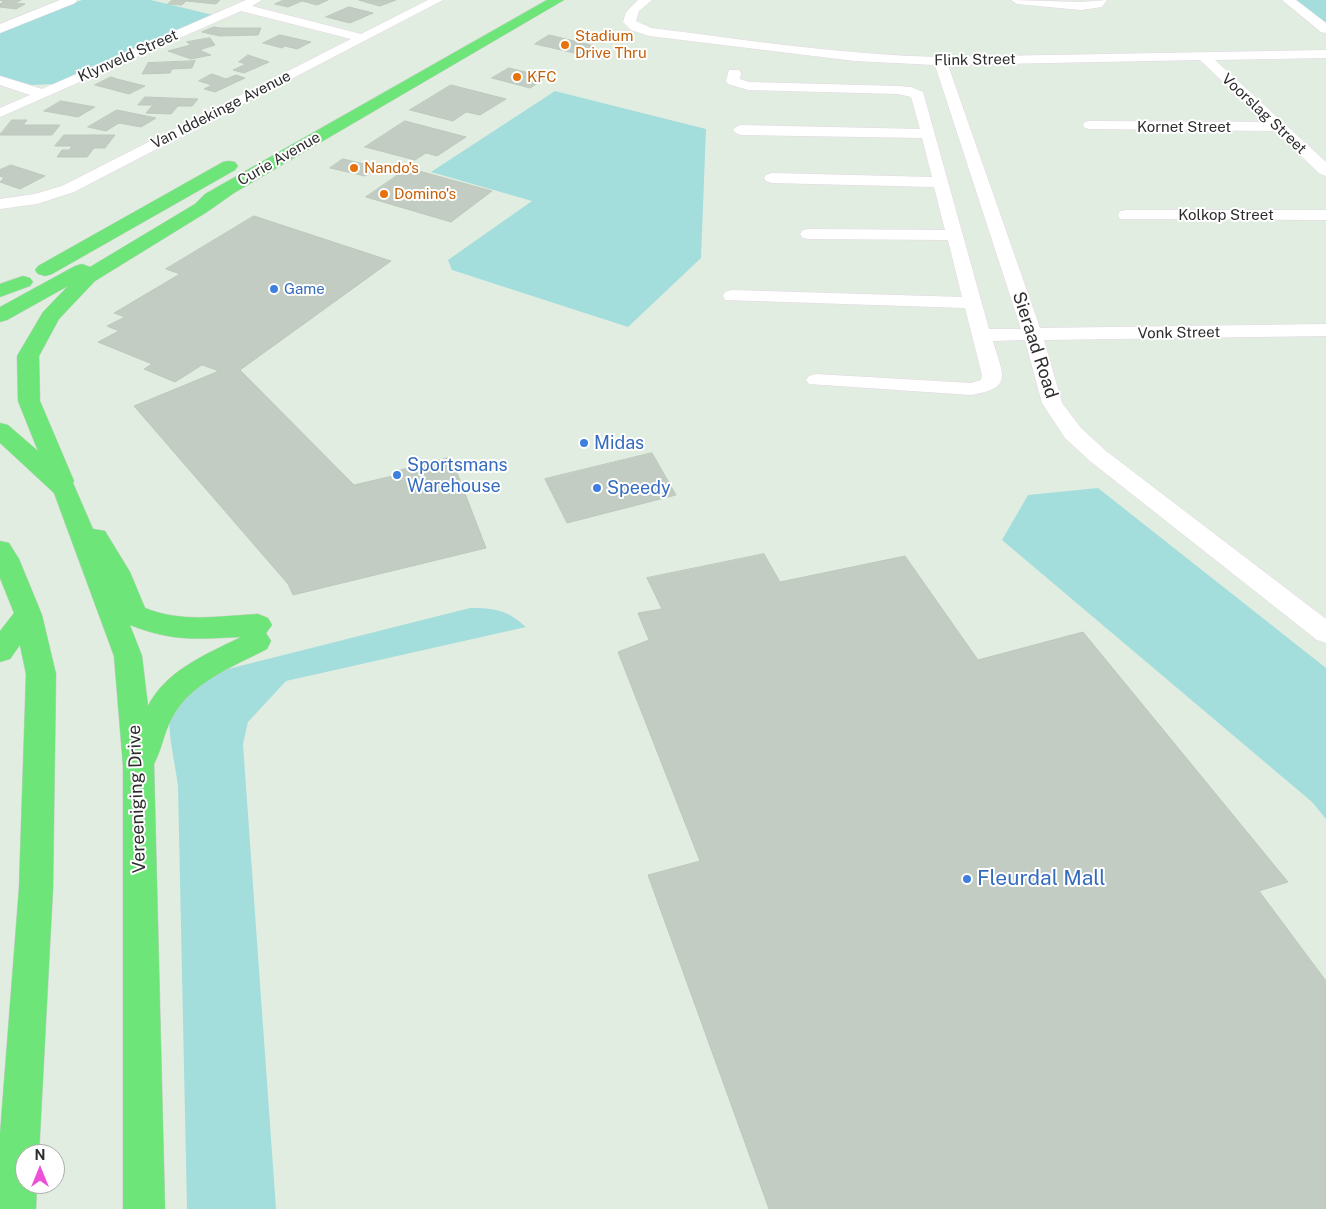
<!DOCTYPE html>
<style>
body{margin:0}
#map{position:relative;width:1326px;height:1209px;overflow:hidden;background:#e2ede1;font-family:"Public Sans",sans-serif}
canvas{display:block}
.north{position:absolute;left:15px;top:1144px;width:50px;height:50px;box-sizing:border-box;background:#fff;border:1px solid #ababab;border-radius:50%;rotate:0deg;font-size:14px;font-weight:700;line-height:20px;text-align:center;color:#2d2d2d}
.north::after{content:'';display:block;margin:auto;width:18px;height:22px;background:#eb50d6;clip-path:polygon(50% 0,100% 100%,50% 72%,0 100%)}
</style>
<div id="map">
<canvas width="1326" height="1209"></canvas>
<div class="north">N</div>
</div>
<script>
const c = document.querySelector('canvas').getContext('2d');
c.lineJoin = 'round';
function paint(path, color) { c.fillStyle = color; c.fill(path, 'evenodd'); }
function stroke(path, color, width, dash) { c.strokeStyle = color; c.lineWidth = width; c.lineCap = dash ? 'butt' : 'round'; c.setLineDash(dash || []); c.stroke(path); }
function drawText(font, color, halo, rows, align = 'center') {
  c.font = font + ' "Public Sans",sans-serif'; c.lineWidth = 4; c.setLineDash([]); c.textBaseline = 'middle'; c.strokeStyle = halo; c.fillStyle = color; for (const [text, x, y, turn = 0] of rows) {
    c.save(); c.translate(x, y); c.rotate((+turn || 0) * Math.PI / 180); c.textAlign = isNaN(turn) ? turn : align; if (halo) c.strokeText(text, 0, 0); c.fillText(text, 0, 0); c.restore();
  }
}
paint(new Path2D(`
 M82,0H151L213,15L56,84L31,85L0,76V32Z
 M1291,0H1326V26Z
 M555,91L706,129L701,258L628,327L452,270L448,260L532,201L431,172Z
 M1098,488L1326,668V819L1312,802L1002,540L1028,495Z
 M470,608C495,608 507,610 526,627L286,681L248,722L243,744L276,1209H187L178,786C177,774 167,729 170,720C178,696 204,682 224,670Z`), '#a3dedd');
const building = new Path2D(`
 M0,0H21L15,3L25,4L16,9L0,7V4L4,2Z
 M172,0H220L216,4L186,1L182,5L168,4Z
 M284,0H328L317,5L302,1L288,7L275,4Z
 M359,0H396L380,6Z
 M349,7L373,13L350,23L326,17Z
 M214,27L220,28H261L258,35L220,36L202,32Z
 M280,35L311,42L297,49L285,46L282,48L263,43Z
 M549,35L595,46L583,55L535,44Z
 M210,38L215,45L199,50L211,55L191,59L168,51L191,45L187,42Z
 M248,55L269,62L244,73L233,70L246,64L239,62Z
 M195,61L192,68L172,69L170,73L142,74L148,63Z
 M509,68L542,76L539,78L544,79L530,88L492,78Z
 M212,74L226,79L236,75L245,78L215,92L204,89L212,85L199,81Z
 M111,77L117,79L145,86L129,94L95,85Z
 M451,85L506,99L480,115L466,112L453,121L410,110Z
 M145,97L198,99L192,106H178L171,114L146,113L153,105H138Z
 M61,101L95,107L78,117L44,111Z
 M117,110L156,118L141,127L119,123L106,131L88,127Z
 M12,120H27L23,125H60L52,135H0Z
 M405,121L466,137L437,156L426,153L415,160L365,147Z
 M64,135H115L105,148H94L87,157H57L62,150H69L72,146H55Z
 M343,159L378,167L365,176L330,168Z
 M11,165L45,176L20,189L0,182L4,178L0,176V170Z
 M408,168L492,191L451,222L366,197Z
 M254,216L391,261L240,370L354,485L397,475L396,471L451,457L486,548L293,595L288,584L134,406L219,371L202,365L175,382L144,369L152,364L98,342L119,331L107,326L125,317L114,313L180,274L166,269Z
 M652,453L676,495L567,523L545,479Z
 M764,554L780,582L905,556L978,660L1083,632L1288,882L1259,891L1326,981V1209H769L648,875L700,861L618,652L649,640L638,613L662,609L647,578Z`);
paint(building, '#c3ccc3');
stroke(building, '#bbc9ba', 1);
const minor = new Path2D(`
 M60,0H77L75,3L0,33V24Z
 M246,0H262L252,6L361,34L428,0H443L74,192L37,204L0,209V199L35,194L62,186L351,39L241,11L0,117V108L30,95L0,85V76L42,89Z
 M638,0H652L639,11L636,21L651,28C747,40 843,55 940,57L1326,50V58L1215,60L1326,162V176L1320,174L1275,131L1090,129L1085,128L1083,125L1085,122L1090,121L1265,122L1200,60L948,65L1040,328L1326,324V336L1044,340L1062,403L1081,428L1106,451L1326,619V643L1317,640L1090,461L1065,438L1042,403L1025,340L993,341C1002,374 1015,388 971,395L809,384L806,380L809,376L816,374L971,383L981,380L982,375L965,308L725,300L723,296L725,292L732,290L962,297L948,240L809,239L803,238L800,234L803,230L809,229L945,230L934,187L772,183L766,181L764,178L766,175L772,173L932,177L922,138L741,135L736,133L733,130L736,127L741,125L920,129L911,97L898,94L748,90L728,84L726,81L729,70H739L741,73L740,79L749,82L898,86L911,87L923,92L989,329H1021L935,65L855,61L649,36L631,30L623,22L626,12Z
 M1011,0L1081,2L1107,0L1102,7L1081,10L1017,4Z
 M1282,0H1296L1326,23V33L1321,32Z
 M1126,210H1326V220L1120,219L1118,215L1120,211Z`);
const major = new Path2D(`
 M547,0H564L234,193L207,212L95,281L59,319L39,356L40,401L74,481L73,483L93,529L105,531L130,572L145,608C182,623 219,616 258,614L268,618L272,625L266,633L271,641L267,649C234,666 190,683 172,718C164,732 162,749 154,764L165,1209H123V766L114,656L54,493L0,443V423L8,425L38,451L18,401L17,356L43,312L68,286L7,320L0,322V307L75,266L82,264L90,267L195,204L205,194ZM130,625C173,642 196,639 241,637C207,654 166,670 148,706L142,656Z
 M229,161L235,162L238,166L235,170L52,274L45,276L38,274L35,270L38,266L223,162Z
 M23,276L30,278L33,282L30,286L0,297V284Z
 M0,541L9,543L19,559L42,615L56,674L53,888L39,1154H25V1184H37L36,1209H0V1134L19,888L26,674L20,645L10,659L0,662V631L14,613L0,578Z`);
stroke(minor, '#e4d6e2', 1);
stroke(major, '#cdcdcd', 1);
paint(minor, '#fff');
paint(major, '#6ee578');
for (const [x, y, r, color] of [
 [565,45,5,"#e8710a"],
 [517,77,5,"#e8710a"],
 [354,168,5,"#e8710a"],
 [384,194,5,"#e8710a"],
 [274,289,5,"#3f7fe0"],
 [584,443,5,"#3f7fe0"],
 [397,475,5,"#3f7fe0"],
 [597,488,5,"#3f7fe0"],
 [967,879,5,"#3f7fe0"]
]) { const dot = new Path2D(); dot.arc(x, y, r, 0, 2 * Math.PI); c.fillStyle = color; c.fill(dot); stroke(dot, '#fff', 2); }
drawText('15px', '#c56008', '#fff', [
 ["Stadium",575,36],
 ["Drive Thru",575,53],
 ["KFC",527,77],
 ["Nando's",364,168],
 ["Domino's",394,194]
], 'left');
drawText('15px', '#2d2d2d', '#fff', [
 ["Klynveld Street",128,56,-24],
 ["Flink Street",975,60,-1],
 ["Van Iddekinge Avenue",221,110,-27],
 ["Voorslag Street",1264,114,43],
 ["Kornet Street",1184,127],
 ["Curie Avenue",279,159,-30],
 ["Kolkop Street",1226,215],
 ["Vonk Street",1179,333,-1]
]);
drawText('15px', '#366cbe', '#fff', [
 ["Game",284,289]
], 'left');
drawText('18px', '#2d2d2d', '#fff', [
 ["Sieraad Road",1035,345,72],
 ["Vereeniging Drive",137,799,-92]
]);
drawText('18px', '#366cbe', '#fff', [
 ["Midas",594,443],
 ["Sportsmans",407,465],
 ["Warehouse",407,486],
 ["Speedy",607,488]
], 'left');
drawText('21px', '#366cbe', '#fff', [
 ["Fleurdal Mall",977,879]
], 'left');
</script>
